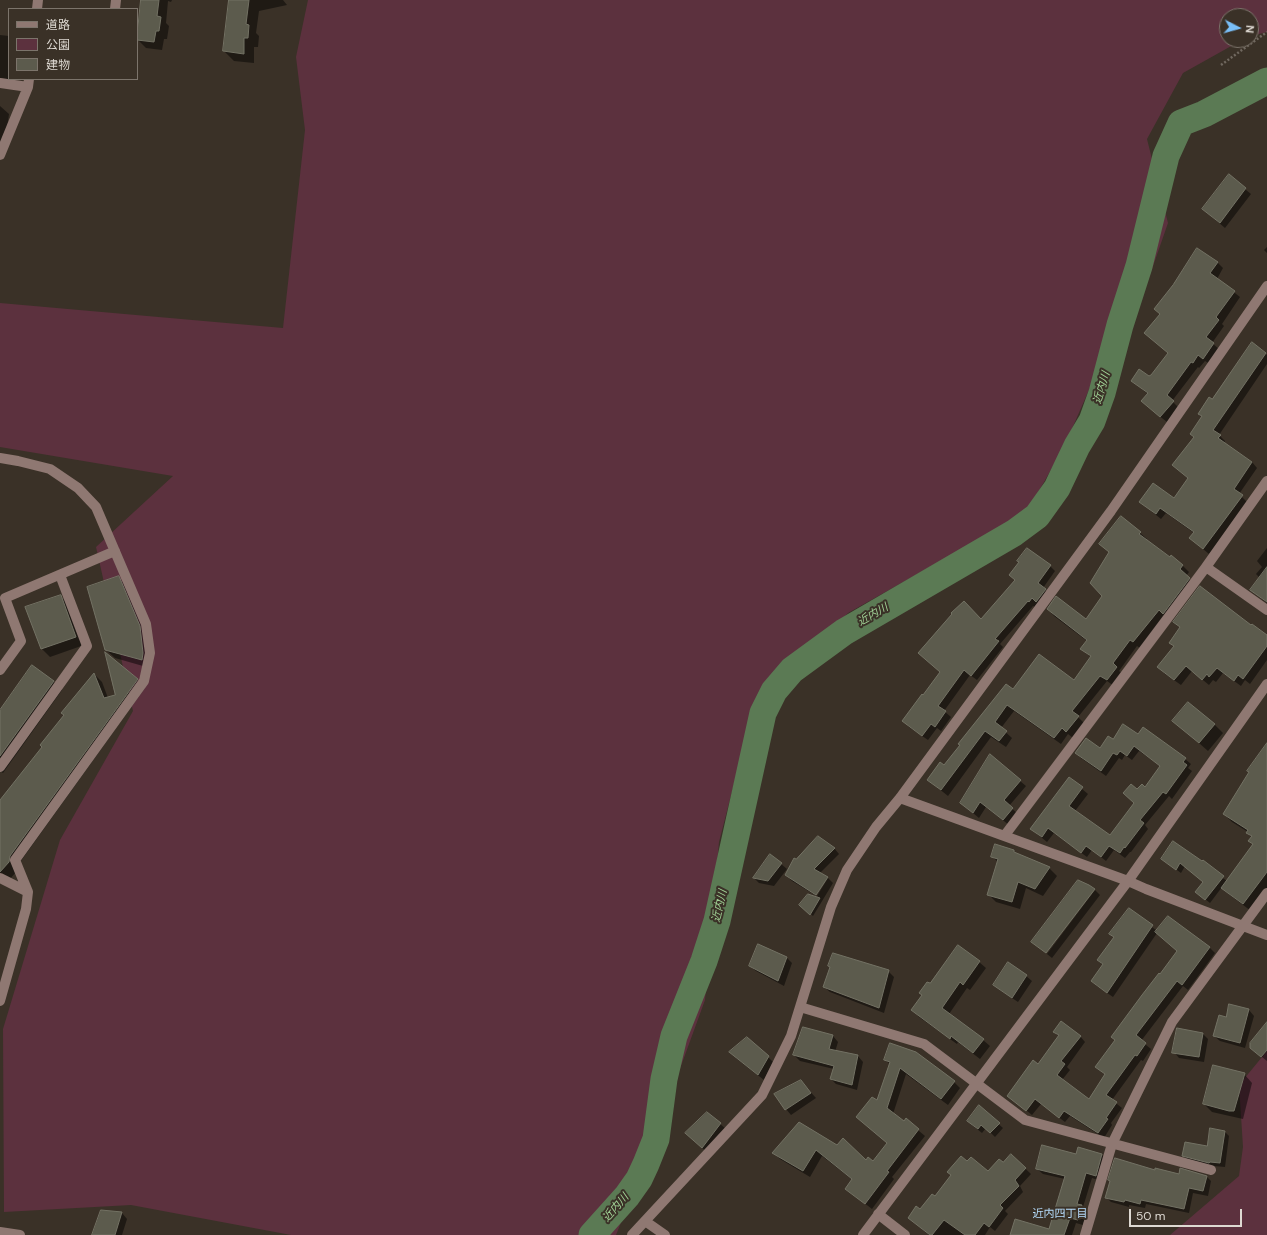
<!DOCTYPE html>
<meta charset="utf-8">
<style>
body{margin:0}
#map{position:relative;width:1267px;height:1235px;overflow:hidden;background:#3a3127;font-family:"DM Sans","Noto Sans JP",sans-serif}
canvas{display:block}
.legend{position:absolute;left:8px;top:8px;width:130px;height:72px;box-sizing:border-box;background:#3a3127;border:1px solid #7c746b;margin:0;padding:5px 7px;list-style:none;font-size:12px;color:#ded9d2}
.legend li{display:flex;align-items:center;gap:8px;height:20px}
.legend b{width:20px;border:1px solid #7c746b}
.north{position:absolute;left:1219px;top:8px;width:40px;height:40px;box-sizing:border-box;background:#3a3127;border:1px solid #7c746b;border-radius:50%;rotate:96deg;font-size:11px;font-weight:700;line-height:16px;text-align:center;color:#ded9d2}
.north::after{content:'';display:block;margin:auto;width:14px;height:18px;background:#79bff8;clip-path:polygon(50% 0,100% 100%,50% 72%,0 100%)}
.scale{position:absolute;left:1129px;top:1209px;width:113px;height:18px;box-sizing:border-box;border:2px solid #ded9d2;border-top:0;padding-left:5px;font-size:12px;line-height:14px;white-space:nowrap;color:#ded9d2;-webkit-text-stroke:3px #3a3127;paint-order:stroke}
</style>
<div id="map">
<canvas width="1267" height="1235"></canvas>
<ul class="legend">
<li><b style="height:5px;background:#8f7872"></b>道路</li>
<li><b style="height:11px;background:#5c313e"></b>公園</li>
<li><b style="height:11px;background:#5c5b4d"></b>建物</li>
</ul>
<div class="north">N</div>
<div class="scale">50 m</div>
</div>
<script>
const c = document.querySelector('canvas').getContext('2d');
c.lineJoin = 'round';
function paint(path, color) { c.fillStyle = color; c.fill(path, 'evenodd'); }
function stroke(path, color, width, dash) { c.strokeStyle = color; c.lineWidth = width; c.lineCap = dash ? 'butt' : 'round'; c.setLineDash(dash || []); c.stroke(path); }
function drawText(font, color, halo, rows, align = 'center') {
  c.font = font + ' "DM Sans","Noto Sans JP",sans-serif'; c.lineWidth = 4; c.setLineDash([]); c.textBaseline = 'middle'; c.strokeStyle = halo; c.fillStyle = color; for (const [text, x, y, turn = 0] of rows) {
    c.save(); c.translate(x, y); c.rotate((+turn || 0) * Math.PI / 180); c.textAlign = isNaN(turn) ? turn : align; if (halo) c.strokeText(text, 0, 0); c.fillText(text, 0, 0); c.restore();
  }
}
paint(new Path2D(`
 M308,0H1267V32L1251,36V16H1227V40H1242L1183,73L1147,139L1168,223L1134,321L1095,376L1064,447L1028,510L978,540L848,613L753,710L719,842L705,1000L653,1143L616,1235H291L131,1205L4,1212L3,1029L60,840L133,711L96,547L173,476L0,447V303L283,328L305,130L296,57Z
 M1267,1051V1235H1170L1239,1176L1243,1147L1239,1085Z`), '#5c313e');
paint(new Path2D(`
 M142,0H172L171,2L168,1L166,23L169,26L167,39H164L162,50L146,48L138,40Z
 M230,0H283L287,5L259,11L256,33L259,36L258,47H254V63L234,61L224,51Z
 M0,35L9,36V79L13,80L0,78Z
 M0,106L9,114L4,149H0Z
 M1229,176L1251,194L1225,228L1203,209Z
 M1267,247V253L1264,250Z
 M1217,262L1223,268L1217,279L1240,297L1222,324L1224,326L1212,343L1220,350L1210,364L1205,361L1199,368L1198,367L1172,401L1179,408L1167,422L1148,407V394L1132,381L1149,377L1169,354L1145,333L1161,315L1155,309Z
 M1265,353L1267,355V364L1219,435L1225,441L1224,443L1252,462L1257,468L1239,494L1247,502L1209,554L1190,538L1194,533L1166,513L1161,519L1140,502L1175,500L1189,479L1173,465L1195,438L1202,417L1199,414L1212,400Z
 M1121,517L1140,533L1147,539L1146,540L1182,565L1189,572L1186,576L1195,585L1140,648L1137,646L1119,671L1123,674L1114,686L1107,681L1078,717L1084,723L1073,738L1068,734L1061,744L1014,711L1001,728L1012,738L1006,747L991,737L948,796L928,780L944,767L1013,690L1074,682L1091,657L1082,648L1087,641L1054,616L1048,609L1086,620L1104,596L1110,553Z
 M1267,548V603L1251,590L1260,578L1256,574L1262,567L1257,561Z
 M1050,566L1055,571L1043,588L1050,595L1035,607L1033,606L1000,644L1003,647L977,680L970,675L944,711L951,717L941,731L937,728L928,740L909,727L904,721L981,621Z
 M118,577L127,586L148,635L150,668L115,658L106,650Z
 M60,596L69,605L84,645L50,657L42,649Z
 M1267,636V660L1250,684L1245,680L1241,686L1223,673L1216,682L1213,680L1209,685L1192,671L1181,685L1164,673L1174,646L1171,643Z
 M94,674L102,682L108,698L116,696L137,679L145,688L18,865L17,871L9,880L0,876V801L43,747Z
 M53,681L62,690L3,773L0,771V709L1,710Z
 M1174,721L1214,724L1223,733L1208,751Z
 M1143,729L1185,759L1191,764L1188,768L1192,771L1172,799L1169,796L1145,825L1148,829L1131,852H1130L1125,858L1114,850L1106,861L1092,850L1087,857L1054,833L1047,842L1031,829L1069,778L1088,794L1075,811L1110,837L1135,803L1137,791L1145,788L1161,766L1139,751L1132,760L1125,755L1122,760L1119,758L1106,776L1081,758L1076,753L1100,749L1113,741L1138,735Z
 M1267,751V890L1251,911L1230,895L1222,887L1210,903L1200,895L1204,882L1185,866L1181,873L1162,859L1173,843L1227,881L1253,845L1250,841L1252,838L1248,832L1232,822L1224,814Z
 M1020,781L1026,786L1009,806L1018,814L1009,825L986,807L979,818L961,803Z
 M834,848L839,854L820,873L828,878L815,895L792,881L786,875L797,860Z
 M1014,851L1016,854L1049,868L1057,876L1043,896L1026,888L1020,909L996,902L988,894L998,862L993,857Z
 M781,864L787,869L774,886L759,883L754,878Z
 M828,878L833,883L813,916L803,907L820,898L817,896Z
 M1095,890L1100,895L1052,958L1047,954Z
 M1129,909L1157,931L1168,917L1210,948L1215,953L1188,990L1183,986L1141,1041L1151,1049L1143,1061L1141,1060L1112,1100L1122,1108L1111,1123L1112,1125L1104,1138L1070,1116L1065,1122L1041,1104L1032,1115L1009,1096L1038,1065L1059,1036L1055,1032L1080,1036L1085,1042L1067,1067L1070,1070L1062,1080L1089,1101L1106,1075L1096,1067L1178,952L1157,933L1113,997L1097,986L1092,981L1103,965L1098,960L1114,938L1111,934Z
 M759,945L787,958L792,963L784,986L756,971L750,966Z
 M979,962L986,968L970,990L967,988L949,1014L983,1040L990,1046L980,1059L958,1042L957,1044L919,1017L913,1010L930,985Z
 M888,971L894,977L884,1013L830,992L824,987Z
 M1026,976L1032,981L1018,1002L1000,990L994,985Z
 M1249,1010L1254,1016L1245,1048L1220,1041L1214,1036L1226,1018Z
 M803,1028L833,1036L838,1042L835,1052L858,1056L863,1062L857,1090L836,1084L831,1079L834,1069L800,1061L794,1055Z
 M1203,1034L1208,1039L1204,1062L1179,1058L1174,1052Z
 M1267,1034V1061L1257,1053Z
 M768,1057L773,1062L764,1080L736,1058Z
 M885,1060L954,1082L960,1088L948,1105L906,1074L893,1114L904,1123L906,1120L925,1136L892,1177L894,1179L872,1209L846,1189L853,1180L822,1156L810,1177L780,1159L774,1153L838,1146L866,1162H873L888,1143L857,1117L878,1102L890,1064Z
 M1244,1074L1252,1083L1243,1119L1212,1112L1204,1104Z
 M806,1087L816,1098L791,1115L786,1109Z
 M979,1107L1003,1128L995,1137L986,1128L982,1133L972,1125Z
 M707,1113L726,1129L708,1153L692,1139Z
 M1225,1132L1229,1136L1225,1167L1214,1166V1167L1188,1160L1183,1155L1208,1147Z
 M1011,1155L1031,1174L1020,1186L1023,1192L1005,1211L1008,1214L995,1231L990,1227L985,1235H929L909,1218L920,1210L935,1198L967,1162L988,1172L1003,1164Z
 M1077,1155H1102L1107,1161L1101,1181L1092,1178L1083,1207L1087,1211L1083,1225L1076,1223L1072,1235H1011L1048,1230L1050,1228L1065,1179L1043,1174L1037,1169Z
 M1180,1175L1206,1176L1211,1181L1208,1196L1193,1193L1189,1213L1146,1204L1145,1208L1129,1205V1207L1111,1202L1106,1197Z
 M101,1212L122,1213L127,1219L122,1235H93Z`), '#0007');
stroke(new Path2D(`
 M592,1235L627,1196L639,1179L646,1164L656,1139L664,1079L674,1036L704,961L717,921L763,713L774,691L792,670L844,632L1014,533L1037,516L1057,488L1077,446L1092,421L1102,393L1120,325L1139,266L1166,156L1181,123L1204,114L1267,81`), '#5b7a54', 27);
const building = new Path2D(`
 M141,0H159L157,16L161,17L159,31H156L154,42L137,40Z
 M229,0H249L246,24L249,25L248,38H244V54L223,51Z
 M1229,174L1246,188L1220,223L1202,209Z
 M1197,248L1218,262L1210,273L1235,291L1216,317L1219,320L1206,337L1214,343L1203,359L1198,355L1193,363L1191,362L1167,395L1174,401L1160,417L1141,401L1148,393L1131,381L1139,369L1149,376L1151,375L1168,353L1144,333L1160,314L1154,309L1173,285Z
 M1252,342L1266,353L1213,430L1221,435L1218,438L1252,462L1234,489L1243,495L1203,549L1189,538L1194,532L1160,508L1156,514L1139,502L1153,483L1174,498L1188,478L1172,465L1194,437L1190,434L1202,416L1198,414L1209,397L1212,399Z
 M1121,516L1141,532L1139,534L1170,557L1171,555L1183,565L1180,569L1190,578L1163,614L1159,610L1133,642L1130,640L1113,663L1117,667L1107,680L1100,676L1072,711L1079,716L1066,732L1062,728L1054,738L1007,705L995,722L1007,731L999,741L985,731L941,790L927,780L940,762L944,765L960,745L958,744L1006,684L1013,689L1039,654L1074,680L1091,656L1080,649L1087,640L1047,609L1056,596L1086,619L1102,596L1090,583L1109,552L1099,544Z
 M1027,548L1051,565L1038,583L1046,589L1036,602L1032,598L1029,602L1028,601L995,639L999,641L971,676L964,670L938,706L946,711L935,727L931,724L922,736L902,721L922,694L923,695L940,672L918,653L952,614L951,613L964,601L981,619L1015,580L1009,575L1019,562L1017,561Z
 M1267,567V602L1250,590Z
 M119,576L140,626L143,653L142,660L105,650L87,587Z
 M1200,586L1251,625L1252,624L1267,635V646L1243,679L1238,675L1234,681L1217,668L1209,677L1207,674L1202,680L1186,666L1174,680L1157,667L1174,646L1169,643L1180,627L1173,622Z
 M61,595L76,637L41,649L25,607Z
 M105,652L138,679L10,856L9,862L0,872V800L42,747L40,745L64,715L61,713L94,673L104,698L115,695Z
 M32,665L54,681L0,756V710Z
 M1188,702L1215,724L1199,743L1172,721Z
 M1123,724L1138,734L1143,727L1186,758L1183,762L1187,765L1166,794L1163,792L1140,820L1144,823L1125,848L1124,847L1120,853L1109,846L1101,857L1086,846L1081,853L1048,828L1042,837L1030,829L1069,777L1083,787L1069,806L1110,835L1134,803L1123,793L1131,784L1137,789L1142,784L1145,787L1160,766L1134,746L1127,756L1120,751L1117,755L1113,753L1101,771L1075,753L1086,738L1100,748L1108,736L1113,739Z
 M1267,743V872L1243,904L1221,888L1253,844L1248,841L1252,836L1246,833L1248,830L1223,814L1249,772L1247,771Z
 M990,754L1021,780L1004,800L1013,808L1003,820L980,802L973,813L960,803Z
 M818,836L835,848L814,869L828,877L816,895L785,875L794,858L796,859Z
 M1173,841L1202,861L1203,860L1224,876L1205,900L1195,892L1203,882L1180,863L1176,870L1161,859Z
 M995,844L1014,850V852L1050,867L1035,889L1018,882L1012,902L987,895L998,859L991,857Z
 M770,854L782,863L768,881L753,878Z
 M1078,880L1089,885L1095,889L1046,953L1031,942Z
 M808,894L820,898L810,915L799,905Z
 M1129,908L1153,925L1107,993L1091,981L1103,964L1097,960L1114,937L1109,934Z
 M1168,916L1210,947L1182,985L1177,981L1136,1035L1146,1043L1137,1056L1135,1055L1106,1095L1117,1102L1106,1118L1108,1119L1098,1133L1064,1111L1059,1118L1035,1099L1026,1111L1007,1096L1033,1060L1038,1064L1059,1035L1053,1032L1061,1021L1081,1036L1061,1061L1065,1064L1057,1075L1089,1099L1105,1074L1095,1067L1115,1040L1111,1037L1142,995L1159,973L1160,974L1177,951L1155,932Z
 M758,944L787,957L778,981L749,966Z
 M958,945L980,961L963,985L960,982L942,1008L984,1039L973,1053L951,1036L950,1039L911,1010L922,995L919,993L927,982L930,983Z
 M833,953L889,970L879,1008L823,987L830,967L828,966Z
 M1008,962L1027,975L1012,998L993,985Z
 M1229,1004L1249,1009L1240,1043L1213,1036L1219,1015L1226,1017Z
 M1267,1022V1050L1261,1057L1250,1048V1043Z
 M803,1027L833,1035L829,1049L858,1055L852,1085L830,1079L834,1066L793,1055Z
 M1177,1028L1203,1033L1199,1057L1172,1053Z
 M747,1037L769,1056L758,1075L729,1052Z
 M890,1043L916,1052L955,1081L941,1099L900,1068L887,1108L904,1121L906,1118L919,1129L887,1171L889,1172L865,1204L845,1189L852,1179L816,1150L803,1171L772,1153L799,1122L837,1145L843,1138L866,1160L868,1157L873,1161L887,1143L856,1117L872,1097L877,1100L890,1062L884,1060Z
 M1213,1065L1245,1073L1234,1111H1229L1203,1104Z
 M801,1080L811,1093L785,1110L774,1094Z
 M979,1105L1000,1123L990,1133L981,1125L978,1129L967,1121Z
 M707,1112L721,1123L702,1148L685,1133Z
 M1210,1128L1225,1131L1220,1163L1210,1162L1209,1163L1182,1156L1185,1142L1207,1146Z
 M1042,1145L1076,1154L1078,1147L1102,1154L1096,1176L1086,1173L1077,1204L1082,1205L1078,1220L1070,1218L1064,1235H1010L1015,1219L1049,1229L1065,1176L1036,1169Z
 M1011,1154L1026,1168L1015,1180L1019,1186L1000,1205L1003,1208L989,1227L984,1223L975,1235H965L944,1220L932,1235H930L908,1218L916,1206L920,1209L932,1194L935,1196L951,1175L947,1172L961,1156L967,1161L971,1157L988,1171L999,1159L1003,1162Z
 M1115,1158L1155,1170V1168L1179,1174L1180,1168L1207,1176L1203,1191L1189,1188L1184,1209L1141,1200L1140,1204L1125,1200L1124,1202L1105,1198L1110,1181L1108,1180Z
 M101,1210L122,1212L115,1235H92Z`);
paint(building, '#5c5b4d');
stroke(building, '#737264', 1);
stroke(new Path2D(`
 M1221,65L1267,32`), '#70685f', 2.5, [2, 2]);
stroke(new Path2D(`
 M37,9L38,0
 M115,9L116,0
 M0,83L28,87
 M0,155L28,87L29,79
 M0,458L18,461L50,469L78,488L96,507L146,624L150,653L144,681L15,860L28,892L26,909L0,1001
 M1206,567L1267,610
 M0,670L21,641L5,598L115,551
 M0,767L87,646L60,575
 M900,798L1128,881L1146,889L1267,935
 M1005,835L1206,567L1267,481
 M0,878L28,892
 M800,1007L924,1044L1025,1120L1211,1170
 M878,1214L905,1235
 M645,1221L665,1235
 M0,1232L20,1235
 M632,1235L762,1095L791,1036L831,907L847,870L876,827L900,798L1111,511L1267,286
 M863,1235L1128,881L1267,684
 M1085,1235L1112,1144L1172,1022L1267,893`), '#8f7872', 10);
drawText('italic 11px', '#a1d296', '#3a3127', [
 ["近内川",1102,388,-73],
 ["近内川",873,615,-30],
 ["近内川",720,906,-77],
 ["近内川",616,1208,-49]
]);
drawText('11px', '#b5dbfb', '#3a3127', [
 ["近内四丁目",1060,1214]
]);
</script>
